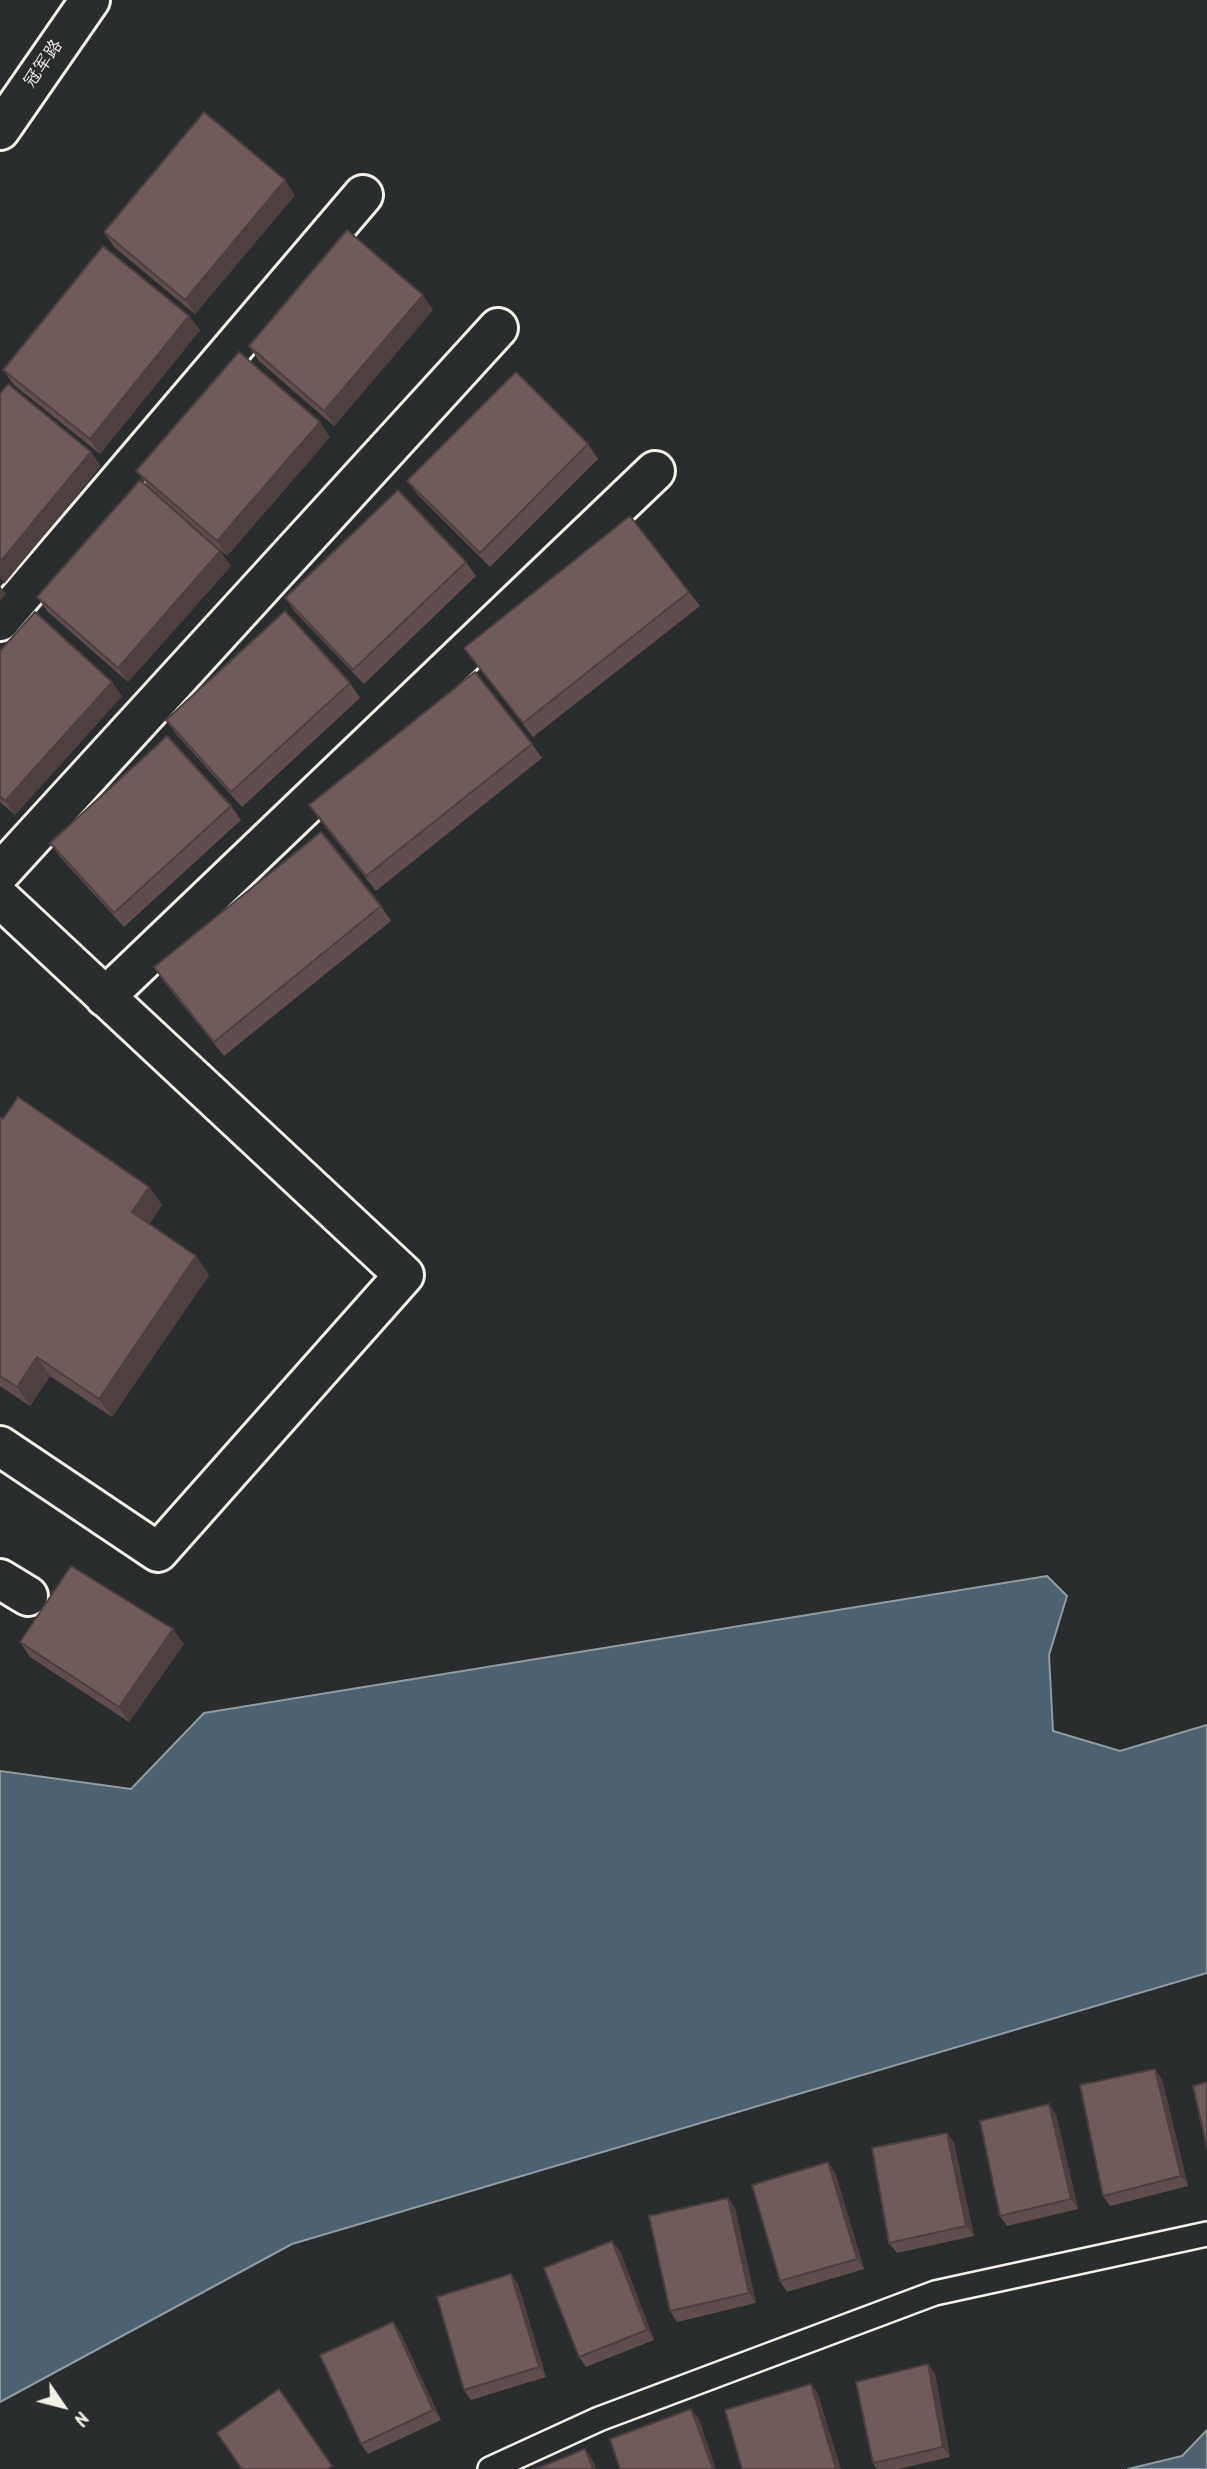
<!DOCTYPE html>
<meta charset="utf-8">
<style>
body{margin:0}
#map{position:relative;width:1207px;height:2469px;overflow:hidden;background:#2a2d2e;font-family:Kalam,sans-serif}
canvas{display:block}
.north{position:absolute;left:28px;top:2371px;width:70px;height:70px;-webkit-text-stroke:5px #2a2d2e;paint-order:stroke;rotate:125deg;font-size:19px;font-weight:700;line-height:28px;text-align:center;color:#f4f1e8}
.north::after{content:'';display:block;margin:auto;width:24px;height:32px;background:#f4f1e8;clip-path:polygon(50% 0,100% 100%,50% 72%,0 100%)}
</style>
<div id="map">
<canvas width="1207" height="2469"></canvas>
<div class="north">N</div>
</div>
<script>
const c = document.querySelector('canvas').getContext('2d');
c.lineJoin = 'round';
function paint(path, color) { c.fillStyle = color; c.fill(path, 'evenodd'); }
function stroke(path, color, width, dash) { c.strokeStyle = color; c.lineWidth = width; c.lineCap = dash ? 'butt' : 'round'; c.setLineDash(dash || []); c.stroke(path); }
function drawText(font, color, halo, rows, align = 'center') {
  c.font = font + ' Kalam,"LXGW WenKai TC",sans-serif'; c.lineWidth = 5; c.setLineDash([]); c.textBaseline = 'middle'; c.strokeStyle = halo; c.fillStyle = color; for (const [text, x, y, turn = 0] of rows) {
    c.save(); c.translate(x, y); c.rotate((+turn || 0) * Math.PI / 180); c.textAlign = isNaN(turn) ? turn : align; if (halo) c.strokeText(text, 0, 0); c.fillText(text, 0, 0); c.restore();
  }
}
const water = new Path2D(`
 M1047,1576L1067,1596L1049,1655L1053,1731L1120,1751L1207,1725V1973L292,2244L0,2402V1771L131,1789L204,1713Z
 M1207,2430V2469H1128L1182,2456Z`);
paint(water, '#4d6170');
stroke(water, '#909ba0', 2);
const lane = new Path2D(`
 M490,2469L599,2419L935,2293L1207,2234`);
const street = new Path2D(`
 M0,621L363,195
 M0,873L498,328
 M0,898L404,1275L158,1552L0,1446
 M105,997L655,471
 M0,1579L28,1596`);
const secondary = new Path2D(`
 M0,130L90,0`);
stroke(lane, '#f4f1e8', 28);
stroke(street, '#f4f1e8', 44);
stroke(secondary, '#f4f1e8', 44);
stroke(lane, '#2a2d2e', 23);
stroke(street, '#2a2d2e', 38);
stroke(secondary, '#2a2d2e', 38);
paint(new Path2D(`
 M295,195L195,314L114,247L104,232Z
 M433,310L334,426L259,361L249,346Z
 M200,330L100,454L14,385L3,370Z
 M330,437L227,556L147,485L136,471Z
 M588,444L598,459L490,567L418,495L407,481Z
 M220,551L231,566L128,682L47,611L37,597Z
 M466,562L476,576L364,684L295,612L285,598Z
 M689,592L700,606L533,737L464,648Z
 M0,651L122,696L15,815L0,802Z
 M350,683L360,698L242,807L176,734L166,720Z
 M532,744L542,758L376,891L319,819L309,805Z
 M231,806L241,820L124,927L60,857L50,843Z
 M381,906L391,921L224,1056L164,982L154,967Z
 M0,1117L149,1187L162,1205L149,1224L196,1256L209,1275L112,1417L50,1376L30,1406L0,1386Z
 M20,1642L184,1644L129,1722L30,1657Z
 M1162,2079L1188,2186L1110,2206L1103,2196Z
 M1056,2114L1078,2209L1007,2226L1000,2216Z
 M947,2133L954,2143L974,2236L897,2253L889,2243Z
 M835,2172L864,2269L787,2292L780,2281Z
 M735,2208L756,2303L677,2322L670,2311Z
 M620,2251L654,2340L586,2367L579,2357Z
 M518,2284L546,2377L471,2400L464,2390Z
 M400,2332L441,2420L368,2454L361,2444Z
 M928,2364L935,2374L950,2457L898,2469H877L873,2463Z`), '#5f4e4d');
paint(new Path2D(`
 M285,180L295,195L195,314L185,300Z
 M423,295L433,310L334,426L324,411Z
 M189,316L200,330L100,454L90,439Z
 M320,422L330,437L227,556L217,541Z
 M91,452L101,466L4,584L0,577V562Z
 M220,551L231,566L128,682L118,668Z
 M0,586L6,594L0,601Z
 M112,682L122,696L15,815L5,801Z
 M149,1187L162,1205L145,1231L132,1212Z
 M196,1256L209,1275L112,1417L99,1399Z
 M37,1357L50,1376L30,1406L17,1387Z
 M173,1629L184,1644L129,1722L119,1707Z
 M1155,2069L1162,2079L1188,2186L1181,2176Z
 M1049,2104L1056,2114L1078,2209L1071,2199Z
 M947,2133L954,2143L974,2236L966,2226Z
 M828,2162L835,2172L864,2269L857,2259Z
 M728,2198L735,2208L756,2303L749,2293Z
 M612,2241L620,2251L654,2340L647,2330Z
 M511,2274L518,2284L546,2377L539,2367Z
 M393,2322L400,2332L441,2420L433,2410Z
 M928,2364L935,2374L950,2457L943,2447Z
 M811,2384L818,2394L841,2469H836Z
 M691,2409L699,2419L716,2469H713Z
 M585,2449L592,2459L597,2469H593Z`), '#4d403f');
const building = new Path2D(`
 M204,112L285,180L185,300L104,232Z
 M347,230L423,295L324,411L249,346Z
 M103,246L189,316L90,439L3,370Z
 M239,352L320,422L217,541L136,471Z
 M516,372L588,444L480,553L407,481Z
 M8,384L91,452L0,562V394Z
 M140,480L220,551L118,668L37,597Z
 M398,490L466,562L353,670L285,598Z
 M630,516L689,592L523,723L464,648Z
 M285,611L350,683L231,792L166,720Z
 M35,612L112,682L5,801L0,796V651Z
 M475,672L532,744L366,876L309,805Z
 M167,736L231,806L114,913L50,843Z
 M321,832L381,906L214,1042L154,967Z
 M18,1097L149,1187L132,1212L196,1256L99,1399L37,1357L17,1387L0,1376V1117L3,1119Z
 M71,1566L173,1629L119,1707L20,1642Z
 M1155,2069L1181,2176L1103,2196L1080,2085Z
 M1207,2082V2148L1193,2086Z
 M1049,2104L1071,2199L1000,2216L980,2121Z
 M947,2133L966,2226L889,2243L872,2148Z
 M828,2162L857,2259L780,2281L752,2185Z
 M728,2198L749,2293L670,2311L649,2216Z
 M612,2241L647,2330L579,2357L544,2268Z
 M511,2274L539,2367L464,2390L437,2297Z
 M393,2322L433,2410L361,2444L320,2355Z
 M928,2364L943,2447L873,2463L856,2382Z
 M811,2384L836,2469H742L725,2410Z
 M279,2389L332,2466L327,2469H242L217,2433Z
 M691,2409L713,2469H620L610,2439Z
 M585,2449L593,2469H536Z`);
paint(building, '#6e5b5a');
stroke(building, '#4d403f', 2);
drawText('18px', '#f4f1e8', '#2a2d2e', [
 ["冠军路",45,65,-55]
]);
</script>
